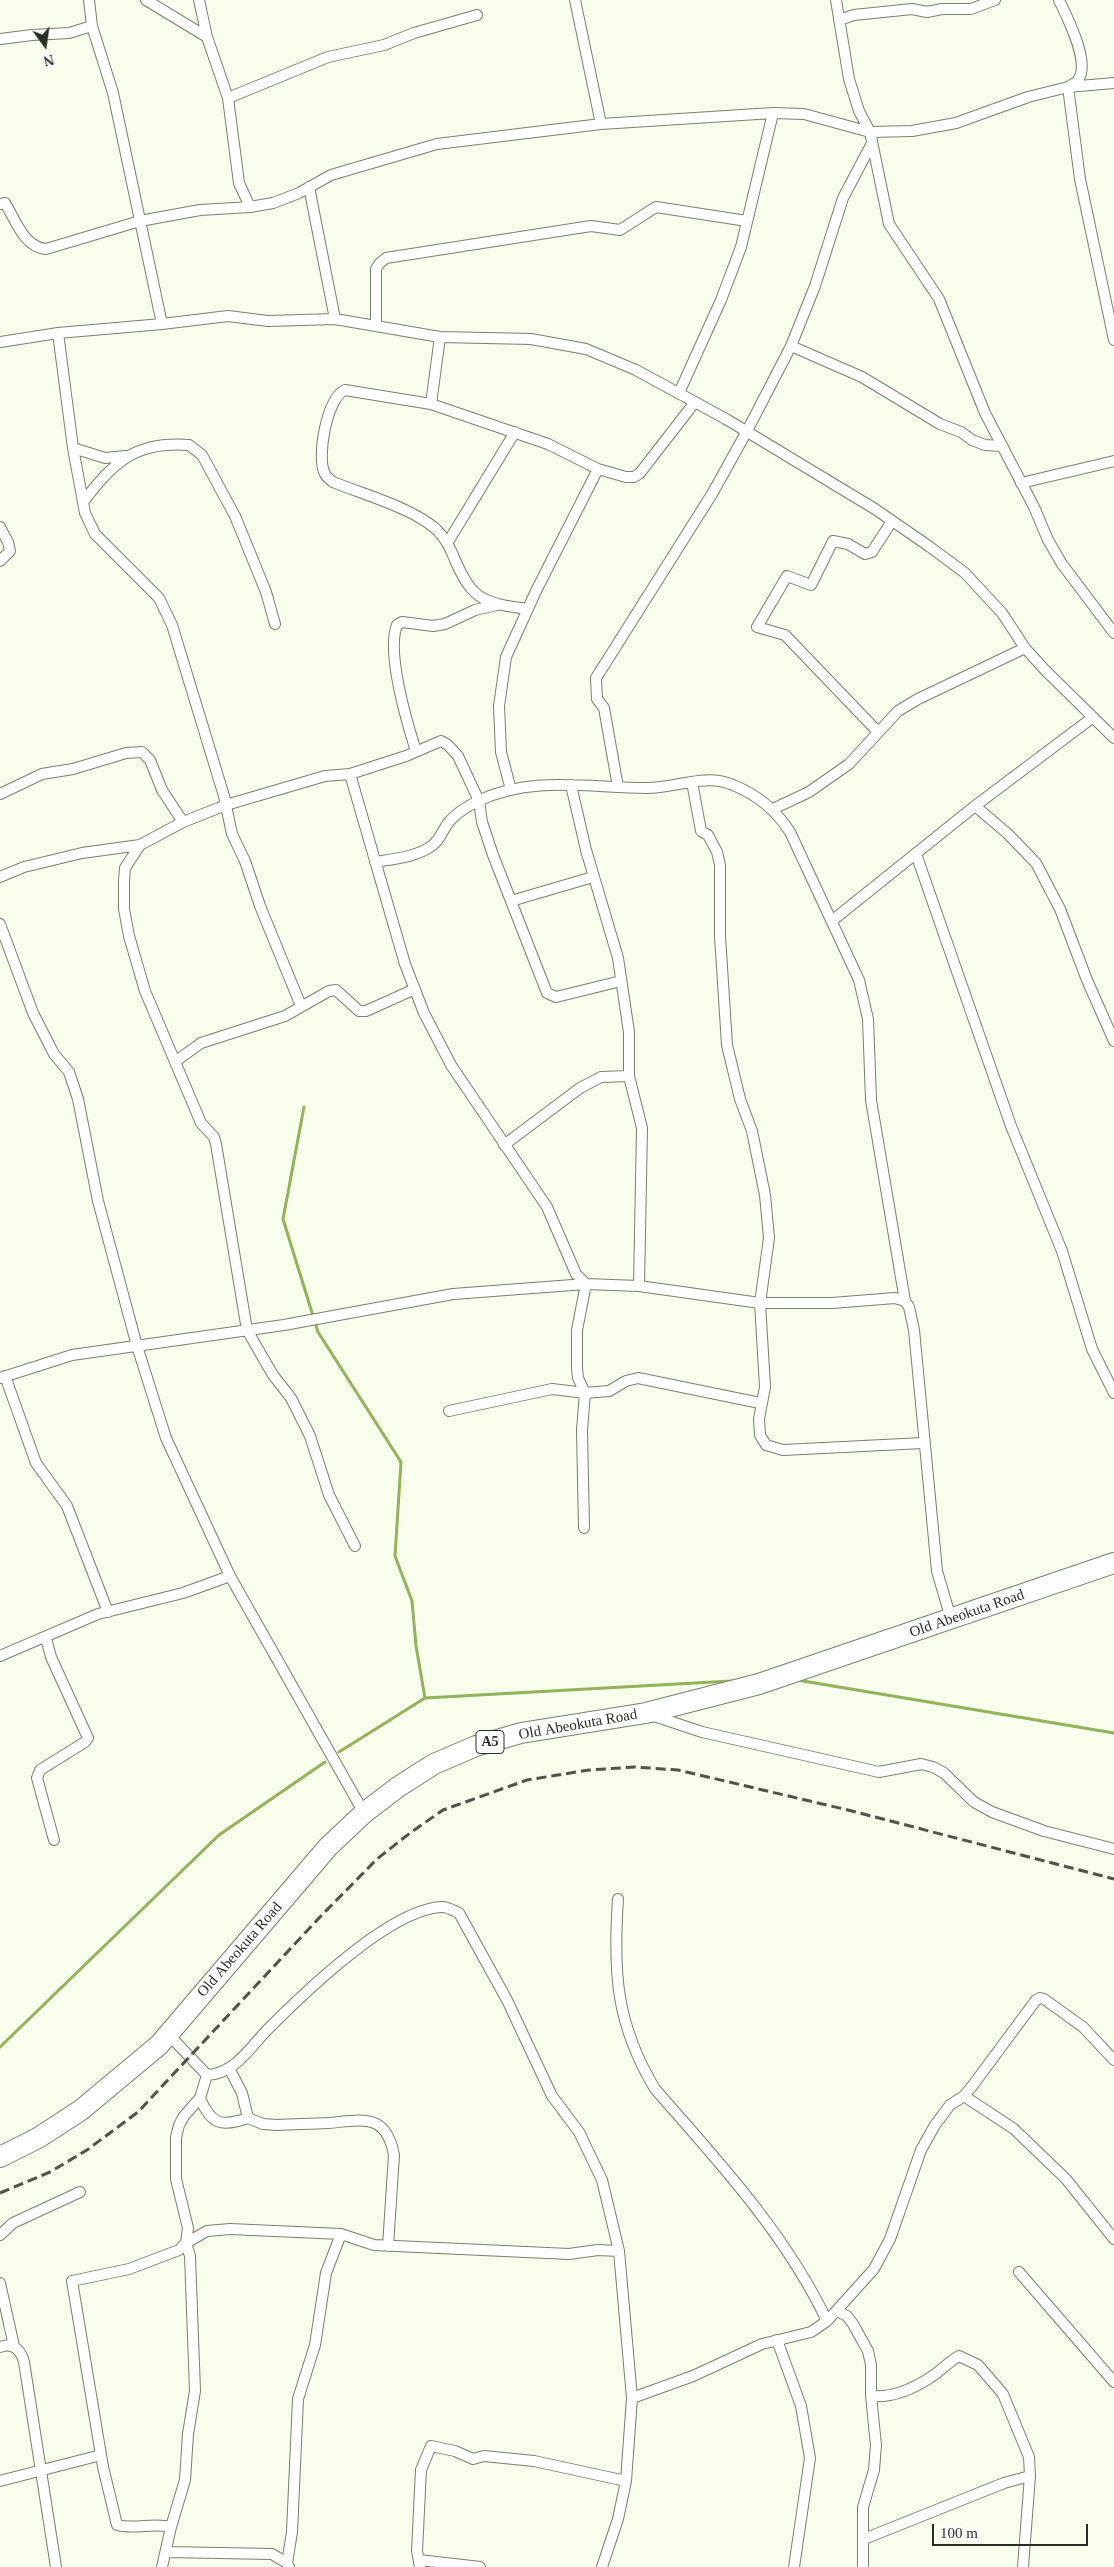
<!DOCTYPE html>
<style>
body{margin:0}
#map{position:relative;width:1114px;height:2567px;overflow:hidden;background:#f7feeb;font-family:Georgia,serif}
canvas{display:block}
.north{position:absolute;left:20px;top:20px;width:50px;height:50px;-webkit-text-stroke:4px #fff;paint-order:stroke;rotate:166deg;font-size:14px;font-weight:700;line-height:20px;text-align:center;color:#2a2d24}
.north::after{content:'';display:block;margin:auto;width:18px;height:22px;background:#2a2d24;clip-path:polygon(50% 0,100% 100%,50% 72%,0 100%)}
.scale{position:absolute;left:932px;top:2524px;width:156px;height:22px;box-sizing:border-box;border:2px solid #2a2d24;border-top:0;padding-left:6px;font-size:15px;line-height:18px;white-space:nowrap;color:#2a2d24;-webkit-text-stroke:4px #fff;paint-order:stroke}
</style>
<div id="map">
<canvas width="1114" height="2567"></canvas>
<div class="north">N</div>
<div class="scale">100 m</div>
</div>
<script>
const c = document.querySelector('canvas').getContext('2d');
c.lineJoin = 'round';
function stroke(path, color, width, dash) { c.strokeStyle = color; c.lineWidth = width; c.lineCap = dash ? 'butt' : 'round'; c.setLineDash(dash || []); c.stroke(path); }
function drawText(font, color, halo, rows, align = 'center') {
  c.font = font + ' Georgia,serif'; c.lineWidth = 5; c.setLineDash([]); c.textBaseline = 'middle'; c.strokeStyle = halo; c.fillStyle = color; for (const [text, x, y, turn = 0] of rows) {
    c.save(); c.translate(x, y); c.rotate((+turn || 0) * Math.PI / 180); c.textAlign = isNaN(turn) ? turn : align; if (halo) c.strokeText(text, 0, 0); c.fillText(text, 0, 0); c.restore();
  }
}
stroke(new Path2D(`
 M304,1107L283,1219L318,1332L401,1462L395,1556L412,1601L416,1646L425,1698
 M797,1680L1114,1733
 M339,1752L425,1698L731,1681
 M0,2047L219,1835L325,1762`), '#94b259', 3);
const street = new Path2D(`
 M89,0L92,26L113,93L162,324
 M146,0L207,37
 M199,0L207,37L228,98L239,183L250,207
 M575,0L601,124
 M836,0L849,79L859,111L870,132L889,224L939,299L985,413L1034,507L1048,540L1062,564L1114,633
 M1059,0C1067,17 1091,63 1078,80C1076,83 1071,85 1068,87L1080,179L1114,340
 M839,20L854,15L912,9L927,12L942,9H971L995,0
 M0,39L32,35L69,33L92,26
 M228,98L328,57L384,45L414,33L477,15
 M309,187L335,319
 M0,204L5,203C16,221 24,247 46,249L140,221L200,210L250,207L273,203L299,193L331,175L437,144L601,124L773,113L804,114L870,132L912,131L956,123L1028,97L1068,87L1114,83
 M376,326V269L380,263L386,258L591,226L620,230L656,207L747,221
 M58,333L73,448L85,513L95,534L159,598L172,625L224,796L232,834L245,861L260,906L301,1006
 M0,342L58,333L162,324L228,316L268,321L335,319L440,337L531,339L586,349L636,370L726,419L875,509L930,547L965,573L1002,613L1025,648L1045,670L1114,738
 M791,346L862,377L940,424L961,432L972,440L985,445L1002,446
 M679,393L721,300L741,247L773,113
 M431,404L440,337
 M73,448L105,458L125,456
 M1021,483L1114,461
 M83,502C114,462 135,441 189,445L202,455L235,516L266,592L275,624
 M0,527L8,542L10,551L0,561
 M448,542L515,432
 M528,609C484,603 473,601 455,560C451,549 446,539 437,530C413,508 365,495 333,482C331,480 326,477 325,474C316,458 327,397 345,390L431,404L548,444L598,469L626,477H634L640,473L695,402
 M878,732L785,635L757,627L787,576L811,585L833,541L848,544L865,554L872,552L892,521
 M416,751C407,723 386,652 397,625L402,622L433,626L445,624L475,610L497,605
 M350,774L405,964L424,1013L451,1065L547,1207L576,1274L586,1284L577,1330V1368L578,1378L585,1393L582,1430L584,1528
 M692,782L701,831L708,835L717,852L720,865V936L727,1045L740,1099L752,1131L765,1195L769,1238L760,1303L765,1387L759,1419L760,1435L766,1445L783,1450L923,1443
 M571,785L586,850L618,958L629,1032V1076L642,1128L639,1286
 M618,787L604,708L597,699L596,678L712,494L747,431L791,346L815,286L843,198L872,143
 M511,790L501,752L499,706L506,657L536,591L598,469
 M0,794L42,774L73,769L126,753L142,752L150,760L162,790L183,822
 M975,806L1008,834L1036,863L1060,909L1087,980L1114,1041
 M773,809L809,792L849,764L898,711L918,699L1025,648
 M140,845L125,868L124,881V909L129,936L145,991L201,1123L214,1137L216,1144L247,1330L273,1375L291,1398L310,1436L329,1495L355,1546
 M916,854L1011,1126L1062,1251L1092,1349L1114,1393
 M375,862C394,859 417,857 433,845C440,839 443,830 448,823C455,814 468,806 478,801C532,775 590,788 647,788C676,788 705,773 733,785C758,795 776,810 790,832L859,980L868,1019L871,1100L905,1301
 M0,877L24,867L82,853L140,845L183,822L226,805L325,776L350,774L406,756L441,741L448,745L458,756L479,801L482,822L493,855L547,993L556,997L621,981
 M511,901L593,877
 M833,920L975,806L1092,718
 M0,924L33,1013L54,1054L69,1072L78,1099L98,1201L137,1346L166,1438L230,1576L364,1813
 M176,1061L201,1043L285,1016L329,991L336,990L359,1011H366L415,989
 M504,1145L580,1088L601,1077L629,1076
 M5,1376L36,1463L67,1506L108,1612
 M0,1378L72,1355L284,1325L453,1294L586,1284L639,1286L760,1303H832L895,1298L905,1301L909,1307L914,1330L937,1571L951,1619
 M449,1411L552,1389L585,1393L609,1391L626,1381L638,1378L760,1403
 M46,1638L51,1657L88,1738L85,1742L40,1770L37,1778L54,1840
 M0,1656L98,1614L183,1593L230,1576
 M651,1715L702,1732L879,1772L921,1764L933,1767L944,1773L974,1802L992,1812L1044,1831L1114,1849
 M618,1899C613,1973 616,2024 655,2089C718,2161 786,2234 827,2321
 M168,2034L207,2075C235,2074 251,2046 269,2028C305,1992 390,1910 441,1907C447,1906 454,1911 459,1913L507,2000L552,2096L579,2132L602,2180L619,2251L632,2398L626,2481L618,2519L602,2567
 M230,2070L242,2093L248,2118L263,2124L277,2125C294,2124 311,2124 328,2123C362,2120 386,2112 394,2155L388,2246
 M207,2075L200,2098C211,2125 222,2127 248,2118
 M964,2096L1014,2129L1066,2179L1114,2239
 M0,2235L13,2223L80,2192
 M186,2243L207,2231L230,2229L341,2234L374,2245L569,2254L598,2250L619,2251
 M186,2243L188,2228L176,2179V2137L179,2125L184,2116L200,2098
 M1019,2272L1114,2382
 M0,2283L14,2346
 M837,2311L847,2316L853,2324L868,2351L871,2365V2396L876,2445L874,2470L863,2507V2567
 M777,2340L801,2406L810,2458L794,2567
 M0,2347C13,2342 21,2350 24,2362L56,2567
 M871,2396C892,2398 913,2389 931,2377C941,2371 948,2362 959,2356L978,2365L1003,2394L1029,2457L1030,2476L1023,2567
 M632,2398L693,2376L762,2344L811,2332L827,2321L874,2269L890,2239L921,2150L935,2125L950,2105L964,2096L973,2085L1036,2000L1040,1998L1044,1999L1083,2027L1114,2060
 M0,2481L101,2455
 M864,2539L1004,2483L1030,2476
 M166,2552L272,2554L287,2563L289,2567
 M419,2560L480,2567
 M287,2563L292,2532L298,2399L315,2345L326,2273L341,2234
 M162,2567L171,2527C152,2522 136,2530 117,2525L103,2467L72,2281L129,2269L179,2250L186,2243L190,2256L195,2391L188,2434L185,2480L171,2527
 M420,2567L417,2551L421,2470L431,2446L455,2451L473,2459L484,2456L534,2461L626,2481`);
const highway = new Path2D(`
 M0,2157L38,2138L81,2110L159,2045L328,1847L364,1813L398,1787L434,1764L476,1746L521,1733L646,1713L759,1684L1114,1563`);
stroke(street, '#78816b', 12);
stroke(highway, '#78816b', 22);
stroke(street, '#fff', 10);
stroke(highway, '#fff', 20);
stroke(new Path2D(`
 M0,2193L50,2172L87,2150L138,2112L319,1918L377,1859L410,1833L443,1810L527,1780L589,1770L635,1767L678,1770L848,1810L1114,1879`), '#4f5348', 3, [10, 5]);
for (const [x, y, w] of [
 [490,1742,28]
]) { const box = new Path2D(); box.roundRect(x - w / 2, y - 11.5, w, 23, 4); c.fillStyle = '#fff'; c.fill(box); stroke(box, '#2a2d24', 1); }
drawText('bold 14px', '#2a2d24', null, [
 ["A5",490,1742]
]);
drawText('15px', '#2a2d24', '#fff', [
 ["Old Abeokuta Road",967,1614,-19],
 ["Old Abeokuta Road",578,1725,-10],
 ["Old Abeokuta Road",240,1950,-49]
]);
</script>
